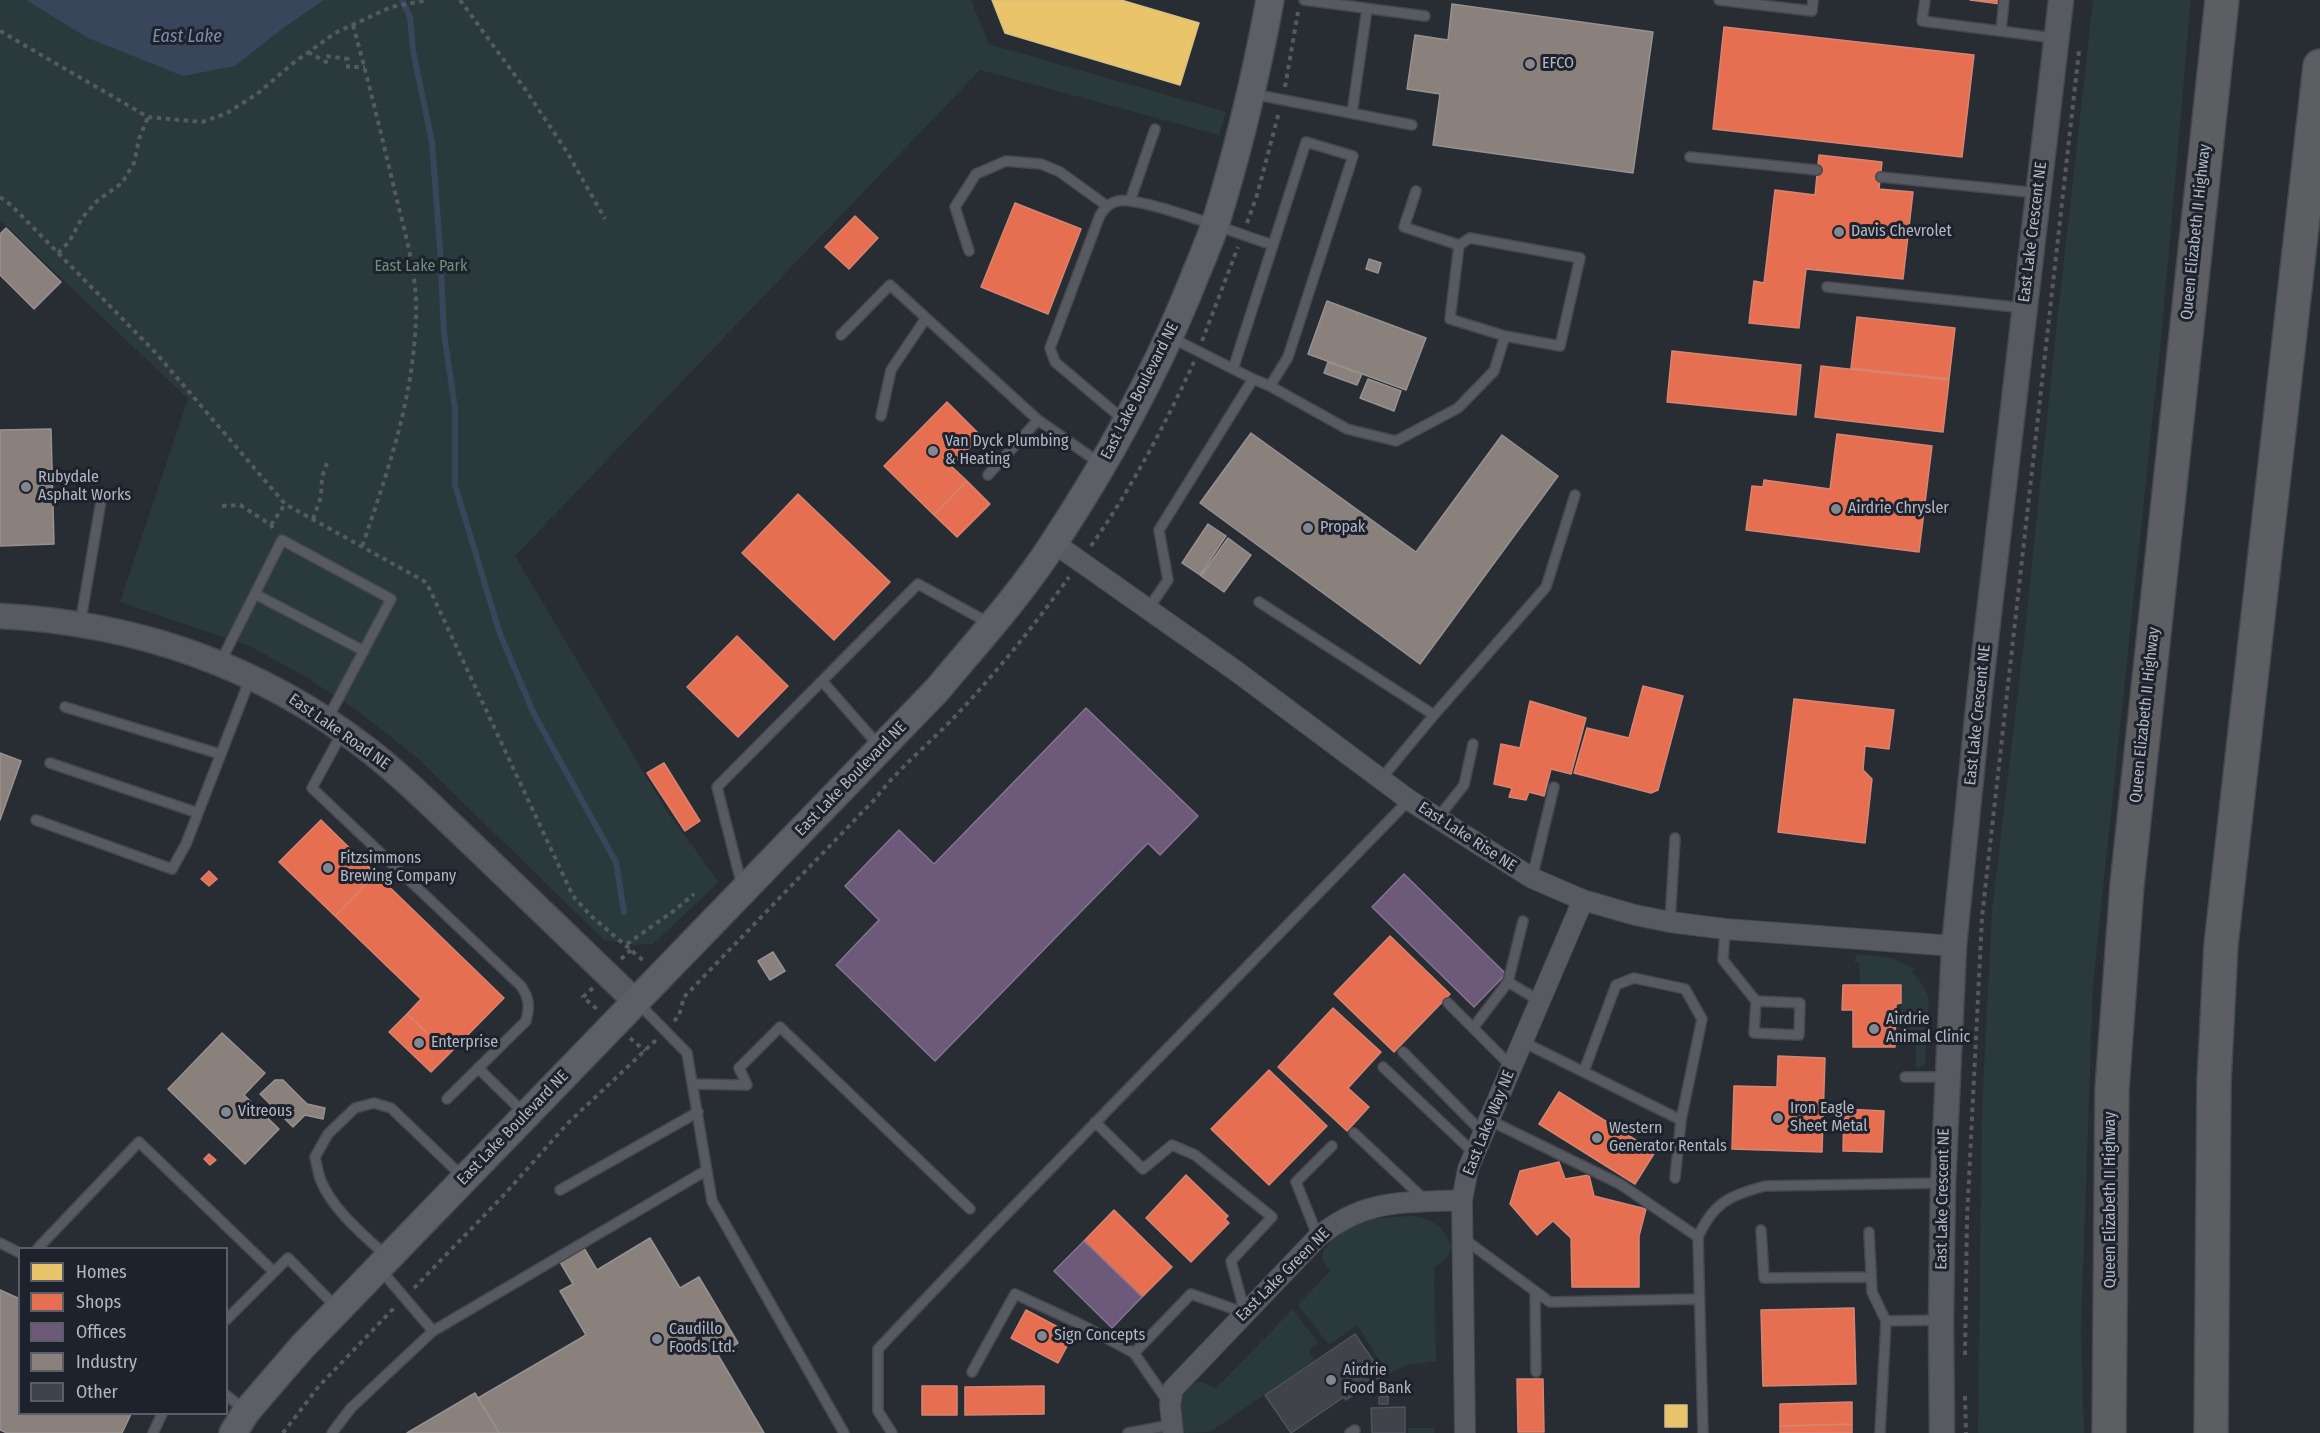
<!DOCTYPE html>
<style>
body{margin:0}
#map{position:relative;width:2320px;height:1433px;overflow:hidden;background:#282c33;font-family:"Fira Sans Condensed",sans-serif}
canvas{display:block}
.legend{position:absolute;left:18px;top:1247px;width:210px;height:168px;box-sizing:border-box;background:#1d222c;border:2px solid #595e68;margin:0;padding:8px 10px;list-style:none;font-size:18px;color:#b2b8c3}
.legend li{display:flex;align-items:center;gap:12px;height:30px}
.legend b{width:30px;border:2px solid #595e68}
</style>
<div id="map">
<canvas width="2320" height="1433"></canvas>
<ul class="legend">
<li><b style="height:16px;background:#e9c46a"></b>Homes</li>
<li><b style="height:16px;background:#e76f51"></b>Shops</li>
<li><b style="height:16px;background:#6d597a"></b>Offices</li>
<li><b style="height:16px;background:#8a817c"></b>Industry</li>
<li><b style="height:16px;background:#404349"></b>Other</li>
</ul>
</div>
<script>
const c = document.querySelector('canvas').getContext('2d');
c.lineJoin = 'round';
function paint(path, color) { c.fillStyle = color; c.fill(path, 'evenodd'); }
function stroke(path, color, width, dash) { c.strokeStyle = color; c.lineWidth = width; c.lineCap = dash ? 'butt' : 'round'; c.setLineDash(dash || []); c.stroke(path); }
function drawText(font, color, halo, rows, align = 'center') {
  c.font = font + ' "Fira Sans Condensed",sans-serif'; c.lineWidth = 6; c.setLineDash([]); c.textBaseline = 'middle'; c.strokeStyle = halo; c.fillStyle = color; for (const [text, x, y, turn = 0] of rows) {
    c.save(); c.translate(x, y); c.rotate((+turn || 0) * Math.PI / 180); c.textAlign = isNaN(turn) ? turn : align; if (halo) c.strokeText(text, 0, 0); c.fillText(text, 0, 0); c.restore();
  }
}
paint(new Path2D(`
 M0,0H971L989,44L1226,112L1219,135L980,70L515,556L666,810L719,882L653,944L635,945L604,940L414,755L356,710L306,677L249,646L120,602L188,399L0,220Z
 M2093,0H2191L2162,329L2093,984L2081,1330L2084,1433H1978L1982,1108L1992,910L2024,641L2055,341Z
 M1857,954L1892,958L1915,969L1912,973L1920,981L1929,997L1925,1065L1918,1068L1916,1066V1040L1900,1039L1902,985L1860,984L1859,963L1854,962Z
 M1413,1216C1436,1221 1442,1225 1452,1247C1448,1258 1444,1263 1434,1267L1436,1361L1408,1365L1388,1374L1357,1325L1329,1345L1298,1305L1330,1271L1323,1261V1250C1349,1220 1375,1217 1413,1216Z
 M1293,1309L1318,1343L1309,1351L1315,1360L1210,1432L1185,1433C1183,1428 1181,1423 1180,1419C1177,1406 1183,1386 1198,1382C1204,1381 1210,1386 1215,1389Z
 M1408,1428H1435V1433H1408Z`), '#2a393b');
paint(new Path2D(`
 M26,0H324L283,28L235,66L183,76L88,38Z`), '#39455a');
const homes = new Path2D(`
 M992,0H1121L1199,23L1180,85L1005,33Z
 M1665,1405H1687V1427H1665Z`);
paint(homes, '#e9c46a');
stroke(homes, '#d8c085', 1.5);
const shops = new Path2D(`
 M1970,0H2001V4Z
 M1724,27L1974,55L1962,157L1713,129Z
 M1819,155L1882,162L1879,189L1913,192L1903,279L1806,269L1799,328L1749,323L1754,281L1764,283L1775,190L1815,195Z
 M1015,203L1081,229L1048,314L981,287Z
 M855,216L878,238L849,269L825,247Z
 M1857,317L1955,328L1949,379L1851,368Z
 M1672,351L1801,365L1796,415L1667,402Z
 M1821,366L1949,380L1943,432L1815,417Z
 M947,402L981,436L951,466L967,481L934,515L884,466Z
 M1837,434L1932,446L1919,552L1746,530L1752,486L1763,487L1764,480L1830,489Z
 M967,481L990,504L957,537L934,515Z
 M798,494L890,582L834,640L742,553Z
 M737,636L788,686L738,737L687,687Z
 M1643,686L1683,696L1658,790L1651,793L1574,773L1587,728L1629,738Z
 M1794,699L1894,710L1889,749L1865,746L1863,770L1872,779L1865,843L1778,832Z
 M1530,701L1586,718L1571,774L1551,769L1544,796L1529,792L1526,800L1509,797L1512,788L1494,784L1501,744L1520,748Z
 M664,763L700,821L685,831L647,773Z
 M321,820L376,874L335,916L279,862Z
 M209,871L217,879L209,886L201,879Z
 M376,874L504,998L449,1054L407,1014L421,999L335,916Z
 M1390,936L1450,994L1394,1052L1334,994Z
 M1843,985H1901V1003L1896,1004L1895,1047H1853V1010H1842Z
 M1333,1008L1381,1052L1348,1088L1369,1107L1347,1131L1278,1067Z
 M407,1014L449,1054L431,1072L389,1032Z
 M1778,1056L1825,1058L1822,1152L1732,1149L1734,1086L1777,1087Z
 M1269,1070L1327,1126L1269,1185L1211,1129Z
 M1559,1092L1655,1152L1635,1184L1539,1124Z
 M1844,1109L1884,1111L1882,1152L1843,1151Z
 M209,1154L216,1160L210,1165L204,1159Z
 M1559,1162L1565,1179L1589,1175L1594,1196L1646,1209L1639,1236V1287H1572L1571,1238L1553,1221L1537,1235L1510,1204L1520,1171Z
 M1186,1175L1228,1216L1225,1219L1229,1223L1191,1262L1146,1218Z
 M1114,1210L1172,1267L1142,1297L1084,1241Z
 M1854,1308L1856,1384L1763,1386L1761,1310Z
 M1026,1310L1073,1335L1058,1363L1011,1338Z
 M1517,1379H1543L1544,1432H1518Z
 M922,1386H957V1415H922Z
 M1044,1386V1414L965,1415V1387Z
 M1852,1402V1424L1780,1426V1404Z
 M1852,1424V1433H1780V1426Z`);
paint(shops, '#e76f51');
stroke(shops, '#d78573', 1.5);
const offices = new Path2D(`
 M1086,708L1198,816L1160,855L1148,843L935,1061L836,965L879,920L845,886L899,830L934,864Z
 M1404,874L1506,974L1474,1007L1372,907Z
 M1084,1241L1142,1297L1112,1328L1054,1271Z`);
paint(offices, '#6d597a');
stroke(offices, '#827690', 1.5);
const industry = new Path2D(`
 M1452,4L1653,32L1633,173L1433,145L1440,94L1407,89L1415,35L1448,40Z
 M6,228L61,282L34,309L0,275V234Z
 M1369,259L1381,263L1378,273L1366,269Z
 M1327,301L1426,338L1406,390L1308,354Z
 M1328,362L1362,374L1357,385L1324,373Z
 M1368,379L1401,391L1394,411L1360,398Z
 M51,429L54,544L0,546V430Z
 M1251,433L1416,552L1502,435L1558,476L1420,664L1200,503Z
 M1208,524L1226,536L1200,575L1182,563Z
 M1228,538L1251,555L1224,592L1201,576Z
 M0,753L21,761L0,820Z
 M773,952L785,971L770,980L758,961Z
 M222,1033L265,1073L244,1095L279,1129L245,1164L168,1089Z
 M275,1080H283L307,1104L325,1108L323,1119L305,1115L293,1127L260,1094Z
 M650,1238L680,1288L699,1277L738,1343L718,1355L764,1433H499L478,1398L586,1335L560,1291L573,1284L560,1262L584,1248L597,1270Z
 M0,1290L20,1299V1414H131L122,1433H7L0,1430Z
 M475,1393L499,1433H407Z`);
paint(industry, '#8a817c');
stroke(industry, '#969291', 1.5);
stroke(new Path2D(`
 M402,0L410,17L413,51L432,142L440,249L444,334L455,408V485L500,634L534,714L616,862L624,912`), '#39455a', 6);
const building = new Path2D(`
 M1355,1334L1383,1375L1346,1400L1344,1397L1291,1433L1265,1395Z
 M1388,1396V1404H1379V1397Z
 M1405,1407V1433H1372L1371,1408Z`);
paint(building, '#404349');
stroke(building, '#4f535b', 1.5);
const service = new Path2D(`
 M1304,0L1425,16
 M1719,0L1812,11L1813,0
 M1925,0L1922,21L2054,38
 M2001,31L2004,0
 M1253,94L1412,125
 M1352,113L1367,9
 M1690,157L1817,170
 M1881,177L2038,193
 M1130,201L1155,129
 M1459,245L1470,238L1580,258L1560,346L1505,336
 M969,251L955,207L976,174L1006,161L1041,164L1060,172L1107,206
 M1827,287L2024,308
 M841,335L890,285L1038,420
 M1253,379L1270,386L1288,357L1353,156L1306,142L1273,245
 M1270,386L1347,429L1396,441L1458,408L1494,371L1505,336L1450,319L1459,245L1404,227L1416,191
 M881,416L891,370L926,318
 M1125,421L1055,362L1050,348L1100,215C1105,208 1109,203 1118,201C1141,196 1244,236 1273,245L1233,369
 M988,475L1038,420L1101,464
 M255,594L364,651
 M1259,602L1434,715L1381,779
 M1148,609L1168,580L1159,530L1253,379L1172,338
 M80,625L102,495
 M220,663L282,540L391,599L328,718
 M822,681L880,747
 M65,707L220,754
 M1434,715L1546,587L1575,495
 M342,733L312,788L521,986C529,998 530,1006 526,1021L447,1099
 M50,763L198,813
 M1437,819L1464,785L1473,744
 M36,820L172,869L186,844L250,679
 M1532,878L1554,787
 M742,886L717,787L918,584L989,623
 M1670,922L1675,838
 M1725,929L1723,960L1756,1001L1754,1033L1799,1035L1800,1003L1756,1001
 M1508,982L1540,1001
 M637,1002L687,1053L712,1201L844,1433
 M1448,1003L1512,1067
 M1473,1028L1508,982L1523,921
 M1523,1042L1681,1120L1702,1019L1685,989L1634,978L1616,985L1584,1071
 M1403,1052L1483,1133
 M1383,1067L1475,1154
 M478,1068L524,1113
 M1905,1077H1947
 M693,1084L747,1085L739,1068L780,1027L970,1209
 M1489,1120L1620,1184L1698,1237
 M1095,1122L1143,1169L1172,1145L1195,1155L1272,1217L1231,1261L1245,1313L1191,1294L1134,1353L1168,1402
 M1354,1133L1426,1201
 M1675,1178L1681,1120
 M560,1190L698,1112
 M1761,1230L1764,1278L1871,1277
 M1869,1232L1872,1292L1886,1321
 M1318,1237L1296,1182L1332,1146
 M1464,1239L1550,1302L1700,1299
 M0,1243L20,1253
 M38,1248L139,1142L274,1272
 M386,1256C363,1234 333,1210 321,1181C318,1174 317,1165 315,1157L328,1134L355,1108L374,1103L391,1108L463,1177
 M380,1269L433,1331L707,1170
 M1535,1292L1536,1372
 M226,1320L288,1258L337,1308
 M972,1372L1015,1294L1080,1324L1134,1353
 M226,1395L245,1410
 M153,1433L162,1414
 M332,1433L351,1408L433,1331
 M892,1433L878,1411V1349L991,1230L1409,800
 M1128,1433L1171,1425
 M1350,1433L1355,1430
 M1703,1433L1698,1237C1713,1203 1730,1195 1765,1186L1942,1183
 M1880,1433L1886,1321L1941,1320`);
const minor = new Path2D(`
 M1054,543L1236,671L1409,800L1532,878L1583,900L1635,915L1670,922L1725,929L1954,946
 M1173,1433L1170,1404L1173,1389L1318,1237C1365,1198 1404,1203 1462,1200
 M1465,1433L1462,1200L1468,1169L1583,900`);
const tertiary = new Path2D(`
 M0,616C136,623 258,665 366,748C405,778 439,813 474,846C528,898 581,949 635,1001
 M1942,1433L1941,1320L1943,1183L1954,946L1980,690L2061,0`);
const secondary = new Path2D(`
 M233,1433L246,1412L302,1347L937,690C977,642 1021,594 1055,541C1107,462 1152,380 1188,293C1197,270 1207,248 1215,225C1238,151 1256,76 1270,0`);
const motorway = new Path2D(`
 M2109,1433L2112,1089L2127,885L2222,0
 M2211,1433L2214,1082L2221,945L2320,66`);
stroke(service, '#46484e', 12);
stroke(minor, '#46484e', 22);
stroke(tertiary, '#46484e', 27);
stroke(secondary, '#46484e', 30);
stroke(motorway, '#44484f', 36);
stroke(new Path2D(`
 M460,0L525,89L567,152L605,219
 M353,25C368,79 381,133 394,188C404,230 418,274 416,318C413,401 388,470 362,547
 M0,31L148,117L202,122L227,113L257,94L292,64L335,33L391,7L428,0
 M308,52L326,62V56L348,59V67H365
 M1285,87L1298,12
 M0,197L11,205L155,352L285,504L424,581L429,588L573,896L591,916L645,962
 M1247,223L1257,195L1279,112
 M58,253L69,242L82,218L97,201L122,183L134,163L139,139L148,117
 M1202,341L1238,247
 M222,506L240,505L271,525L274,530
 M313,519L321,497L322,477L327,463
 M271,525L285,504
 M1091,546C1131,489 1165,425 1194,362
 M627,944L675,910L694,894
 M621,959L632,949
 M593,988L583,997L597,1009
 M674,1021L679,1016L684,997L876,798C900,766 935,739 962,709C1001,667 1036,623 1069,577
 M630,1038L645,1051
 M414,1288L503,1196L568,1123L656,1040
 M1965,1355L1967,1219L1982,917L2079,51
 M1965,1396L1966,1433
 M283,1433L319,1386L396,1306`), '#565a5e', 4, [4.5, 4.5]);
stroke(service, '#575a61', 9);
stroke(minor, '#575a61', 20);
stroke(tertiary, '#575a61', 24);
stroke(secondary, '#5c5f65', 27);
stroke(motorway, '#5c5e61', 33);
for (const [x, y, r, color] of [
 [1530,64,6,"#828791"],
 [1839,232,6,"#828791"],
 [933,451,6,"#828791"],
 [26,487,6,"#828791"],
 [1836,509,6,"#828791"],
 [1308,528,6,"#828791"],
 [328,868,6,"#828791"],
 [1874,1029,6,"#828791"],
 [419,1043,6,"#828791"],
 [226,1112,6,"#828791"],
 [1778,1118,6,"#828791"],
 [1597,1138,6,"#828791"],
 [1042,1336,6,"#828791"],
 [657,1339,6,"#828791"],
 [1331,1380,6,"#828791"]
]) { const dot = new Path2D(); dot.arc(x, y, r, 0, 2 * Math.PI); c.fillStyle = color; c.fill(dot); stroke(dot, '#1d222c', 2); }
drawText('16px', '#b2b8c3', '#1d222c', [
 ["EFCO",1542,64],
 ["Davis Chevrolet",1851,232],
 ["Van Dyck Plumbing",945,442],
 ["& Heating",945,460],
 ["Rubydale",38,478],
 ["Asphalt Works",38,496],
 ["Airdrie Chrysler",1848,509],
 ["Propak",1320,528],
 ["Fitzsimmons",340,859],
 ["Brewing Company",340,877],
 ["Airdrie",1886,1020],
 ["Animal Clinic",1886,1038],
 ["Enterprise",431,1043],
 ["Iron Eagle",1790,1109],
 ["Sheet Metal",1790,1127],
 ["Vitreous",238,1112],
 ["Western",1609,1129],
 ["Generator Rentals",1609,1147],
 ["Caudillo",669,1330],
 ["Foods Ltd.",669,1348],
 ["Sign Concepts",1054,1336],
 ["Airdrie",1343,1371],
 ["Food Bank",1343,1389]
], 'left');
drawText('16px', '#b2b8c3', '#1d222c', [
 ["East Lake Crescent NE",2033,232,-83],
 ["Queen Elizabeth II Highway",2196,232,-84],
 ["East Lake Boulevard NE",1140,391,-63],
 ["East Lake Crescent NE",1978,715,-84],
 ["Queen Elizabeth II Highway",2145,715,-84],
 ["East Lake Road NE",339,732,35],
 ["East Lake Boulevard NE",851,779,-46],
 ["East Lake Rise NE",1467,837,33],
 ["East Lake Way NE",1489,1123,-68],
 ["East Lake Boulevard NE",513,1128,-46],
 ["East Lake Crescent NE",1943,1199,-89],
 ["Queen Elizabeth II Highway",2111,1200,-90],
 ["East Lake Green NE",1283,1275,-45]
]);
drawText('16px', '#6c9177', '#1d222c', [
 ["East Lake Park",421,267]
]);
drawText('italic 18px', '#7d8ea8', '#1d222c', [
 ["East Lake",187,37]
]);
</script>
